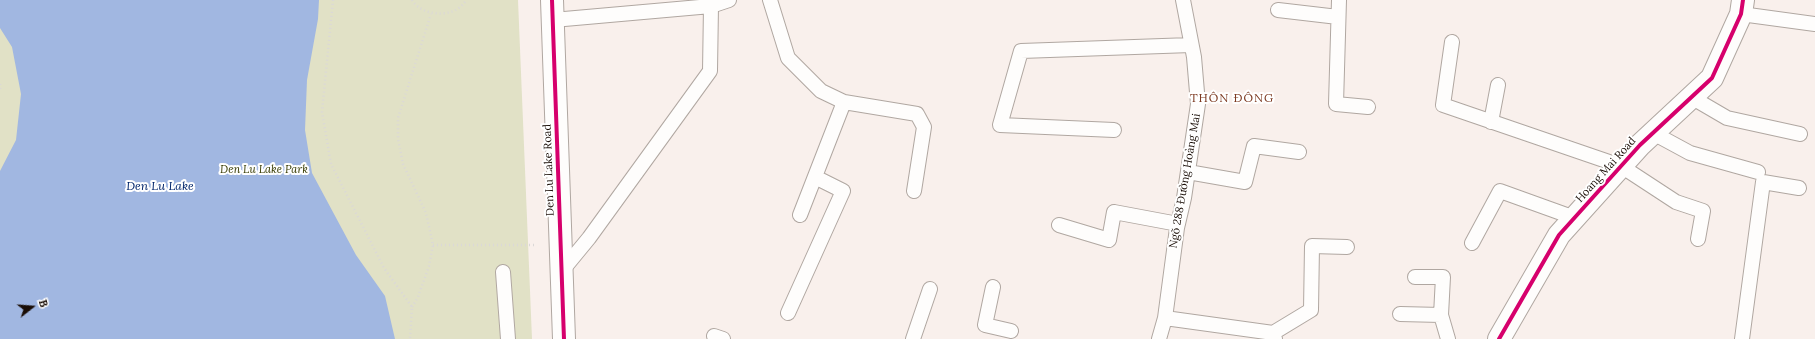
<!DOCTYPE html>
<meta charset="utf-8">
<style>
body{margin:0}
#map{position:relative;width:1815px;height:339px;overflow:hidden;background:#f9f0ec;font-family:Lora,serif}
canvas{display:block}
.north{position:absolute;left:12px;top:287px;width:40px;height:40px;-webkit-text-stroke:3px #fff;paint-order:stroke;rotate:73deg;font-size:11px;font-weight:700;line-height:16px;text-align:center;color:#1a0e07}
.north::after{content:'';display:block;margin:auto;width:14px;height:18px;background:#1a0e07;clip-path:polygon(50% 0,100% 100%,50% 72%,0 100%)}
</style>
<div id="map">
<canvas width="1815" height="339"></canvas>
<div class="north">B</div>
</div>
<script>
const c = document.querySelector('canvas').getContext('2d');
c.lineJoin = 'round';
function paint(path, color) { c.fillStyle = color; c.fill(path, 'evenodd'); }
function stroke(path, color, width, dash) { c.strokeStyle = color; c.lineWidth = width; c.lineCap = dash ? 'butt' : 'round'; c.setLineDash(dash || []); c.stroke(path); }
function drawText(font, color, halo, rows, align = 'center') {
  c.font = font + ' Lora,serif'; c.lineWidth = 4; c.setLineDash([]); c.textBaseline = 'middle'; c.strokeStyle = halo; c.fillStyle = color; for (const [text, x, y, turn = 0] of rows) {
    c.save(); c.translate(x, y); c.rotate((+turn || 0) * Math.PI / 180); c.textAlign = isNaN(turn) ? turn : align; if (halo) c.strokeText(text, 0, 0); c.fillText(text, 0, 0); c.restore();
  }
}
paint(new Path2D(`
 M0,0H518L532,339H0Z`), '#e1e1c6');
paint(new Path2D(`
 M0,0H319L318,19L307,80L305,130L312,173L356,255L385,296L395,339H0V171L16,140L21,94L12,47L0,28Z`), '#a1b7e1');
const lane = new Path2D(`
 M770,0L788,58L821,91L844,102L917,114L924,127L914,191
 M1339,0L1336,104L1368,107
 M1278,10L1338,17
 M1741,14L1815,24
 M553,20L711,6L729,0
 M1452,42L1443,105L1621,166L1676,202L1703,211L1698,239
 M1691,97L1727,118L1800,134
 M1491,122L1498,85
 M1114,130L1000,125L1021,51L1191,45
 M1653,133L1690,153L1758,172
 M1188,172L1245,182L1254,146L1299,152
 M800,215L844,102
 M1059,225L1109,240L1114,212L1178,224
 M1472,243L1500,191L1575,218
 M503,272L508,339
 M561,272L589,238L710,71L711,6
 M1415,277H1443L1441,315L1448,339
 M993,287L985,325L1011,331
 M788,313L843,191L815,177
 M1400,314L1441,315
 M1165,318L1273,333L1275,339
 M1273,333L1311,310L1312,246L1347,247
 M714,336L723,339
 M913,339L930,289
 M1159,339L1165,318L1177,228L1184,198L1198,104L1194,57L1183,0
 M1742,339L1763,182L1799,188`);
const street = new Path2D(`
 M1499,339L1559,235L1640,145L1712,78L1741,14L1743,0`);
const secondary = new Path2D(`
 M552,0L564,339`);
stroke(lane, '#b0a7a1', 16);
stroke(street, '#b0a7a1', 24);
stroke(secondary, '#b0a7a1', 24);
stroke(new Path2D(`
 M333,0L322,112L331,164L384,268L412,307L410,339
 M412,0C422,17 456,19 466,0
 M0,84V89
 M433,245H534
 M412,307L418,297L429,266L433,245L426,213L403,164L398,139V118L431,14`), '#dbd8d7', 2.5, [1, 3]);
stroke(lane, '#fefdfc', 14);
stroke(street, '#fefdfc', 22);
stroke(secondary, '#fefdfc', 22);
stroke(new Path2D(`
 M552,0L564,339
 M1499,339L1559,235L1640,145L1712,78L1741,14L1743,0`), '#d6006c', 4);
drawText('italic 11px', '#373b00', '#fff', [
 ["Den Lu Lake Park",264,170]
]);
drawText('11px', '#1a0e07', '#fff', [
 ["Den Lu Lake Road",549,170,-92],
 ["Hoang Mai Road",1606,170,-48],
 ["Ngõ 288 Đường Hoàng Mai",1185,181,-80]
]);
c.letterSpacing = '1px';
drawText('12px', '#7c3920', '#fff', [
 ["THÔN ĐÔNG",1232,99]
]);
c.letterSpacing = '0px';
drawText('italic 12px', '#00256b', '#fff', [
 ["Den Lu Lake",160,187]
]);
</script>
